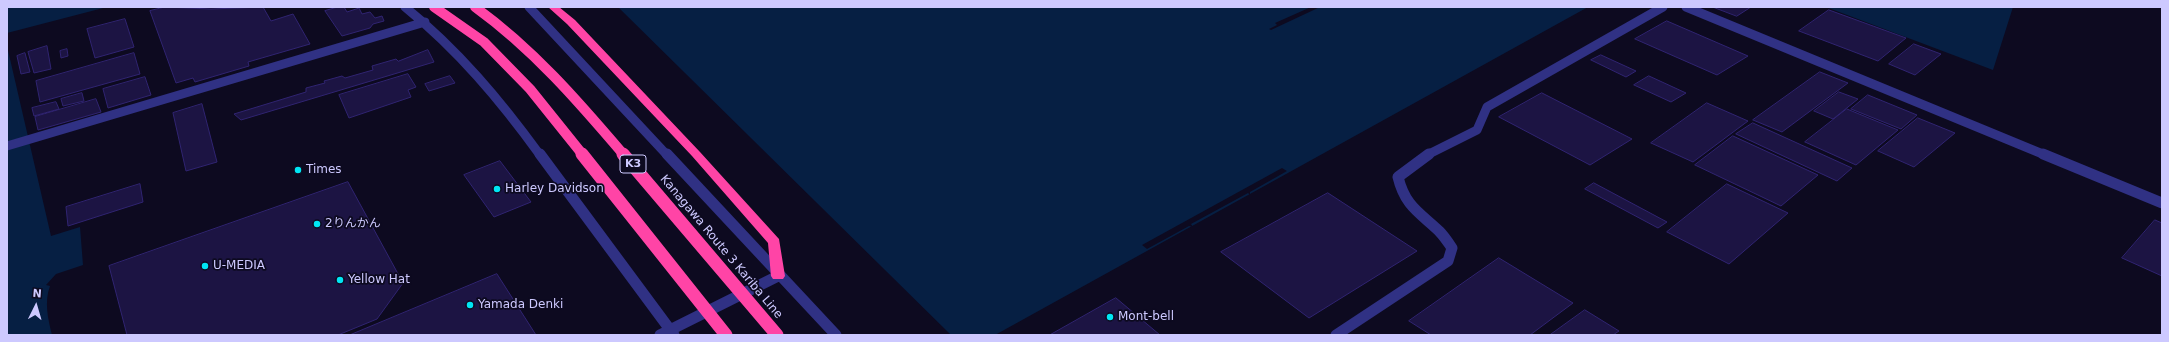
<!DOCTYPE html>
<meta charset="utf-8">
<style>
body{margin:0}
#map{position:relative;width:2169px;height:342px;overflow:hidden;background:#0d0a20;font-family:"DejaVu Sans",sans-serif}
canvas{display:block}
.frame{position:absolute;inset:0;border:8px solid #cdc9ff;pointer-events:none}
.north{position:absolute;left:16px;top:286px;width:40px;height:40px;-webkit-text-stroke:3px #0d0a20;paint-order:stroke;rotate:5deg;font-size:11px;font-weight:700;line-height:16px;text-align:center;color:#cdc9ff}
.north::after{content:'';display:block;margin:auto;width:14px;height:18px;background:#cdc9ff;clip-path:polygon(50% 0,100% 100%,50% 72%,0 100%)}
</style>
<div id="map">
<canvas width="2169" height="342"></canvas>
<div class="frame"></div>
<div class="north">N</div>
</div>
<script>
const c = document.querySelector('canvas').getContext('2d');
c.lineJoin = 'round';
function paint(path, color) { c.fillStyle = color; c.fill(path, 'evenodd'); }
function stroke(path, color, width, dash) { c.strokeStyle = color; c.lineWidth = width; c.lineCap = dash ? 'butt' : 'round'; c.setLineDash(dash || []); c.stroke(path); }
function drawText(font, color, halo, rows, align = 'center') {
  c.font = font + ' "DejaVu Sans","Noto Sans JP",sans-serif'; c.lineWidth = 3.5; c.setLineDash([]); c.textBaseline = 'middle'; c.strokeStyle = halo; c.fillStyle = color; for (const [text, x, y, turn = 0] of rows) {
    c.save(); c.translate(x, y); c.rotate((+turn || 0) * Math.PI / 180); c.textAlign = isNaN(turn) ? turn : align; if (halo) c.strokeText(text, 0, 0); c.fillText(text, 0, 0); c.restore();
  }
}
paint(new Path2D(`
 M7,7H107L7,33Z
 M618,7H1588L995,335H951Z
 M1826,7H2013L1993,70Z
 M7,46L51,236L80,227L83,265L56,274L46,285L50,286C44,302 48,319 52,335H7Z`), '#061f43');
paint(new Path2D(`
 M1311,7H1320L1271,30L1269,29L1277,25L1275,23Z
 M1282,168L1287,171L1250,192V195L1248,193L1191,224L1193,227L1189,226L1147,249L1142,245Z`), '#0d0a20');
const building = new Path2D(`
 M165,7L211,9L263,7L271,21L293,14L310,44L248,62L249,66L195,82L193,78L176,83L150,11Z
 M338,7H344L347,12L359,8L362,14L370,12L375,18L382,16L384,21L373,24L370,28L342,36L325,11Z
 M1713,7H1751L1737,16Z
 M1829,10L1906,38L1878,61L1799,31Z
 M125,19L134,47L95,58L87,29Z
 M1667,21L1748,56L1717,75L1635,39Z
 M1914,44L1941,54L1915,75L1889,64Z
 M47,46L51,69L34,73L28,52Z
 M67,49L68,56L61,58L60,51Z
 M428,50L434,62L241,120L234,114L306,92V88L325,83L324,81L342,76L345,78L373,70L372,66L396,59L398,61Z
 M25,53L30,72L21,74L17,56Z
 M134,53L140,74L40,102L36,81Z
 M1601,55L1636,71L1626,77L1591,60Z
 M1820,72L1848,83L1782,132L1753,120Z
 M408,74L416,87L408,90L411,97L349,118L339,95Z
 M450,76L455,83L429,91L425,84Z
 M1649,76L1686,93L1671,102L1634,85Z
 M145,77L151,95L108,108L103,89Z
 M1839,92L1858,99L1833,119L1814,111Z
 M82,93L84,101L63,106L61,99Z
 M1542,93L1632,139L1590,165L1499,117Z
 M1868,95L1917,115L1901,129L1851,109Z
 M96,99L101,112L38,130L35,117Z
 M56,102L59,109L34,116L32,108Z
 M1707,103L1748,121L1693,162L1651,143Z
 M202,104L217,162L186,171L173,113Z
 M1847,109L1898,130L1856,165L1805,142Z
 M1918,118L1955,133L1914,167L1878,151Z
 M1753,123L1852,168L1837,181L1736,134Z
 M1733,136L1818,175L1781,206L1695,165Z
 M500,161L531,202L494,217L464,175Z
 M348,182L403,283L377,319L338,335H127L109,266Z
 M1594,183L1667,222L1658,228L1585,189Z
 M140,184L143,202L68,226L66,207Z
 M1727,184L1788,213L1729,264L1667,232Z
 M1328,193L1417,251L1309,318L1221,252Z
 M2155,220L2162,223V276L2122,258Z
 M1499,258L1573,303L1530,335H1431L1409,321Z
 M497,274L536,335H350Z
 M1116,298L1160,335H1050Z
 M1585,310L1619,331L1613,335H1550Z`);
paint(building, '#1c1443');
stroke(building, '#302471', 1);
stroke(new Path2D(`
 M405,7C458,50 500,100 540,155
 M529,7L667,155
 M1686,7L2045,155
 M7,146L425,22
 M1427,155L1477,130L1487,107L1663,7`), '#303184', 9);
stroke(new Path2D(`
 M540,154L674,335
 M667,154L836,335
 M2043,154L2162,203
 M660,335L778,276
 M1336,335L1448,261L1452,248C1448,242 1444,236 1439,231C1419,212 1405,206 1398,177L1429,154`), '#303184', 11);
paint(new Path2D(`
 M548,7H559L575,20L700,152L779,239L785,276L783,279H773L771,276L768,243L692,156L567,24Z`), '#ff44a6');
stroke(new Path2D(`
 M434,7L484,42L530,89L583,155
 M475,7C533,49 578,101 624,155`), '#ff44a6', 10);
stroke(new Path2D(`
 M582,154L726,335
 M623,154L777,335`), '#ff44a6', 13);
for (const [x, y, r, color] of [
 [298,170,4,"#00e6f4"],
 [497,189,4,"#00e6f4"],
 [317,224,4,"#00e6f4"],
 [205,266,4,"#00e6f4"],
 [340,280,4,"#00e6f4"],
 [470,305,4,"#00e6f4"],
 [1110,317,4,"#00e6f4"]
]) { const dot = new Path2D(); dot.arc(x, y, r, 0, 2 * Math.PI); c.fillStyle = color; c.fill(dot); stroke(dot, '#0d0a20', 1.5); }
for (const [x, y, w] of [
 [633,164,26]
]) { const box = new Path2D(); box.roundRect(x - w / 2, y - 9, w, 18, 3); c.fillStyle = '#0d0a20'; c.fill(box); stroke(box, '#cdc9ff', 1); }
drawText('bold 11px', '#cdc9ff', null, [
 ["K3",633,164]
]);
drawText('12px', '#cdc9ff', '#0d0a20', [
 ["Times",306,170],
 ["Harley Davidson",505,189],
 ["2りんかん",325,224],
 ["U-MEDIA",213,266],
 ["Yellow Hat",348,280],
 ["Yamada Denki",478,305],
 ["Mont-bell",1118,317]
], 'left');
drawText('12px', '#cdc9ff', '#0d0a20', [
 ["Kanagawa Route 3 Kariba Line",721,247,50]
]);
</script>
